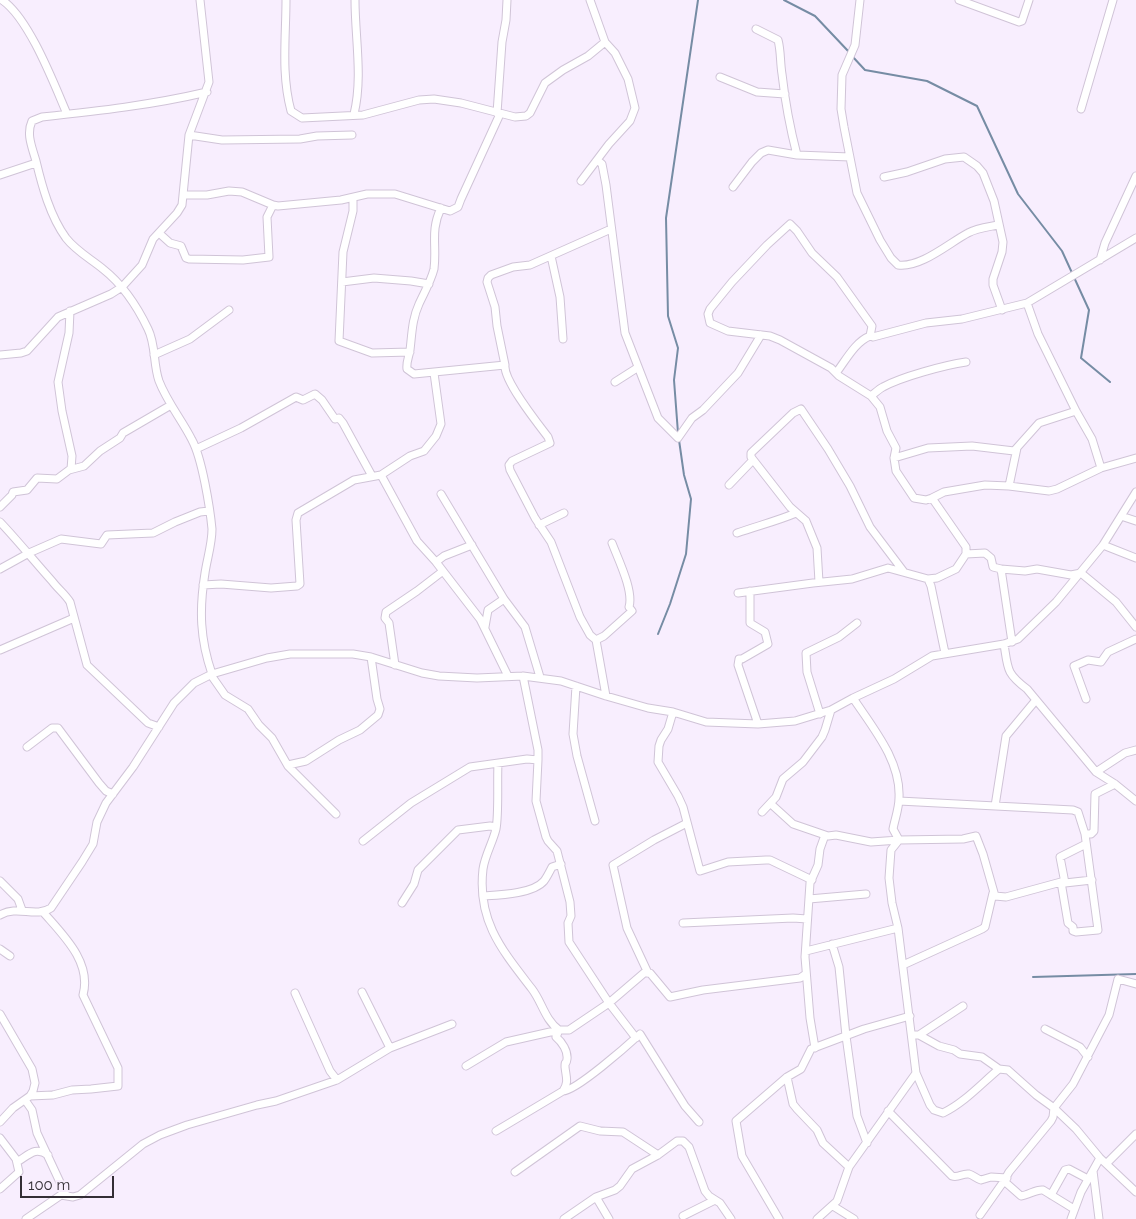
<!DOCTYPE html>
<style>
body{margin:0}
#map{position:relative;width:1136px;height:1219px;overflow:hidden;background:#f8eefe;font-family:Raleway,sans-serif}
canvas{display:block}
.scale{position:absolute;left:20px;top:1176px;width:94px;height:22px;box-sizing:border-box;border:2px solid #332e35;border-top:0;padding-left:6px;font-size:15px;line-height:18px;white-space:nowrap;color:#332e35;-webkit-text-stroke:4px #f8eefe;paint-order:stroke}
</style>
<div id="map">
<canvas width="1136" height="1219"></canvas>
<div class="scale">100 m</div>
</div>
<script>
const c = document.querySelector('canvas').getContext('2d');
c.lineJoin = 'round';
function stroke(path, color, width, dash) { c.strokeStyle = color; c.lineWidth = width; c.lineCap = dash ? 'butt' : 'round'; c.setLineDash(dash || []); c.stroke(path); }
stroke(new Path2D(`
 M784,0L815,16L849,52
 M852,56L865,70L927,81L977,106L1018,194L1062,251L1089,310L1081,358L1110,382
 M678,433L674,380L678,348L668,316L666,218L698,0
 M658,634L670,604L686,554L691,499L684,475L679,440
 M1033,977L1136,974`), '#768ca4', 2);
const minor = new Path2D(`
 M2,0C29,18 54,84 67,114
 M286,0C286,37 281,74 291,111L302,118L363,115L419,100L434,99L461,103L515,117L526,116L530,113L545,83L563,70L588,56L605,42
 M860,0L855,45L842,75L841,109L844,127L857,193L880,240L891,258L898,265C921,268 949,243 968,233C977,228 988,227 998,225
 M959,0L1019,22L1022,21L1029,0
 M756,29L778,40C781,51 780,62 782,74C785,101 790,128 797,155
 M720,77L757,92L785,94
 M207,92C152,105 98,111 42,117L32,121C26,134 32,147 36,161C42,186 50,216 66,238C76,251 91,259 103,269C122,284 138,308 148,329C156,345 153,364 159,381C167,402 182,420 192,440C202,458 210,508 212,529C212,544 207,559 205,573C199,610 200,639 212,674
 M1081,109L1113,0
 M497,113L502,42L506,20L507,0
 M354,114C363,77 355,38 355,0
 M189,135L222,140L300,139L317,136L352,135
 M597,160L602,164L606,185L625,333L658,418L678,438L692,418L703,410L738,373L761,335
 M0,175L36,163
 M884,177L907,172L945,159L964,157L977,166L983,173L994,201L1003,242L1002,252L993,279V285L1002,310
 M581,181L609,144L630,121L635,108L628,79L615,53L605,42L590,0
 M733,187L752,162L761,153L768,150L797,155L850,157
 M183,195H207L229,191L242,192L273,205L278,206L341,200L367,194H395L450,211L458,207L461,199L500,114
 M353,198V211L343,252L339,341L372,353L410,352
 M441,208C430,231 437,245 434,269C431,281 424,293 419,304C412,319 412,334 410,350C409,357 406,362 407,369L414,374L505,365
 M159,233L170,243L181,246L186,258L189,259L243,260L269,257L267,217L273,205
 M551,256L560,297L563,339
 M1100,260L1105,243L1136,176
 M342,282L374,278L411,281L429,284
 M1027,303L1038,334L1076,411L1092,439L1101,468
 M70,311L69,333L58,382L62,411L72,456L71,469
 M0,355L21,353L27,351L58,317L111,294L122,287L142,265L153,239L177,213L182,205L189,135L209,82L200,0
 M154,355L190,339L229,310
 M836,373C846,360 855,342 870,336
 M615,382L637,368
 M871,396C875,393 879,389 883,387C901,377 945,365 966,362
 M196,449L241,428L296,397L303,400L315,394L322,400L335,419L339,418L343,423L372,476
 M894,458L928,448L972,446L1014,451L1039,423L1076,411
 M381,475L417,541L436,562L480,619L508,676
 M729,485L752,461
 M1009,486L1017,448
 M441,494L504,599L525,627L540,677
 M932,498L944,492L985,485L1009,486L1049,491L1057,489L1101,468L1136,458
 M0,507L12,495L13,492L27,490L37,478L57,479L69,470L84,466L100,451L120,438L123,433L171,405
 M1121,516L1136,521
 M0,522C18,541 35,562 52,581C58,589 65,594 70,602L87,665L148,723L159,727
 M539,525L564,513
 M737,533C757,526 777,521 796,513
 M1103,545L1136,558
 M436,562L444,556L472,545
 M0,569L29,553L61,539L101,544L107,535L153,533L175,522L200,512L209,511
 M1001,569L1025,571L1037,569L1071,575L1081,573L1116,602L1136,627
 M928,579L937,578L956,569L966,554
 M819,582L817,548L806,521L790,507L751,457V453L793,413L801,409L828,449L850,486L870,527L904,572
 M203,585L221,584L271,588L297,586L300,584L296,520L298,513L354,480L381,475L410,456L424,451L436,436L441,424L434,373
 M750,591V623L765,632L768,644L742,659H739L738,665L758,724
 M738,593L813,583L852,579L888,568L928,579L931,586L945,653
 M485,627L488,610L504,599
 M596,640L604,636L632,611L629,607C634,591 618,559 612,543
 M1012,642L1001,569L993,567L991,558L985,553L966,554V547L932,498L926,500L914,498L896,471L894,458L896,448L887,431L880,407L871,396L839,376L831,368L780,340L770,336L728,331L710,323L708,314L710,309L732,282L767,245L790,224L797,231L812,253L837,277L872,326L870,336L873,337L926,323L962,319L1027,303L1136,238
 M1004,644C1008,669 1006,673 1027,689L1096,772L1115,784L1136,801
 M0,650L74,618
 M395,665L389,623L385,618L386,612L417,591L443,571
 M211,675L225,695L248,709L259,725L272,738L288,766L336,814
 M576,686L573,734L577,756L595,821
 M606,696L596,640L590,635L580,617L551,542L535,518L510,470L509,465L512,461L550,443L548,437C538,424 503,380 505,365L497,326L495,307L487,282L488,278L491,275L513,267L530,265L611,229
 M853,698C873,728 901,761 899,798C899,808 895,819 893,829L899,840L891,850L889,878L892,903L898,928L916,1073L930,1105L934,1110L943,1113C964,1103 981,1084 999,1069
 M1086,699L1074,666L1088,660L1101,662L1108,652L1136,639
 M673,712L668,729L661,740L659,746L658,762L678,796L683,807L700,871L728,862L766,860H770L812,880
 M820,714L807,672L806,653L839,637L857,623
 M27,747L52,728H58L99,783L106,791L113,794
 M538,760L536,801L546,837L548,841L557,851L570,902L571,916L568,923L569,942L609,1003L636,1038
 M288,765L306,761L339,740L360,730L378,715L380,709L377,699L371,657
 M1096,772L1125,753L1136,750
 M771,804L793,824L828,836L836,835L871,842L899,840L963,839L976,836L983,854L995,896L1006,897L1061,882L1068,923L1073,927V931L1076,932L1098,930L1085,834L1078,812L1073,810L899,801
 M995,806L1006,736L1036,700
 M762,812L776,797L783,779L803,762L822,737L825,730L831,710
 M1085,834H1091L1094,831L1095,794L1115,784
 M363,841L411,803L470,767L527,759L538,760V750L523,676
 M0,881L18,899L22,910
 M1061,882L1065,883L1092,880
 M1065,883L1060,857L1086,844
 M483,896C499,895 533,894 544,881C547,877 550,871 552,867L561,864
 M809,899L866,894
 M402,903L414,884L418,870L458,830L490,826L496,827
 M0,915C18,905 35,918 51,908L82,862L93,844L97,822L106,803L133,767L174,703L194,683L212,674L267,658L290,654H353L371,657L422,673L439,676L477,678L523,676L561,681L606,696L648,708L673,712L706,722L758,724L795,721L831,710L853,698L894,679L932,656L1004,644L1018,639L1056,602L1103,545L1136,492
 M683,923L793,918L807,919
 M832,944L839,967L846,1036L857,1116L867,1143
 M0,949L10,956
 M806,951L898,928
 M903,965L982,929L985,927L993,893
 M648,973L627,928L613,865L654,840L687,823
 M362,992L390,1048
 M295,993L330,1071L337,1080
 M0,1014L32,1069L35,1083L33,1091L30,1096L13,1108L0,1122
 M1045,1029L1080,1047L1088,1057
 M912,1035H919L939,1046L954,1050L960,1054L982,1057L999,1069L1008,1070L1036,1095L1054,1108L1076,1129L1100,1158L1136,1192
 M919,1035L963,1006
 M815,1048L810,1018L805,957L810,883L818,865L820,849L825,835
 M466,1066L506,1042L559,1030H569L609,1003L644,973H650L670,997L703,990L800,978L806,974
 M787,1077L793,1104L797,1109L817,1130L823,1143L849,1167
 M563,1091C576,1091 628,1045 640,1034L685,1106L699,1122
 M30,1096L53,1095L72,1090L91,1089L118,1086V1068L83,995C92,962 63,935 43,912
 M25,1100L32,1110L37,1133L66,1195
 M888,1111L952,1176C959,1178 962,1173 969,1174C973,1175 977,1179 981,1180L991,1177L1007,1178
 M496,1131L563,1091C569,1082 566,1077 565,1067C565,1059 566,1067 567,1059C568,1051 562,1042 556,1037L559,1030C545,1020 542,1002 532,989C502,950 477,921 483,869C485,855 493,842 496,829C499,812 497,781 498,764
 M0,1138L16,1159L19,1172L0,1189
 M17,1162C29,1155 35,1146 48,1155
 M1107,1163L1136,1134
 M1093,1171L1099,1219
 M515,1172L580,1126L600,1131L623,1132L658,1155
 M1051,1195L1065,1170L1069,1169L1088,1179
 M596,1197L609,1219
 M833,1206L854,1219
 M1074,1209L1043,1190C1036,1189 1029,1195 1021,1196L1004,1181L1009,1172L1051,1121L1053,1117L1054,1108L1073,1084L1109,1015L1118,979L1136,984
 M980,1215L1004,1181
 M683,1216L715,1200
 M26,1219L61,1195L73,1197L80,1195L143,1144L160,1135L187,1125L257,1105L276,1101L337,1080L390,1048L452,1024
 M564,1219L596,1197L615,1190L620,1186L632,1169L658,1155L677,1141H683L689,1147L705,1191L709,1196L720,1203L731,1219
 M779,1219L742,1156L736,1121L787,1077L801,1069L811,1049L864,1029L910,1016
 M817,1219L837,1201L849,1167L916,1073
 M1071,1219L1081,1192L1100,1158`);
stroke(minor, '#d0c4d7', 9);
stroke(minor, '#fff', 7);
</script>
